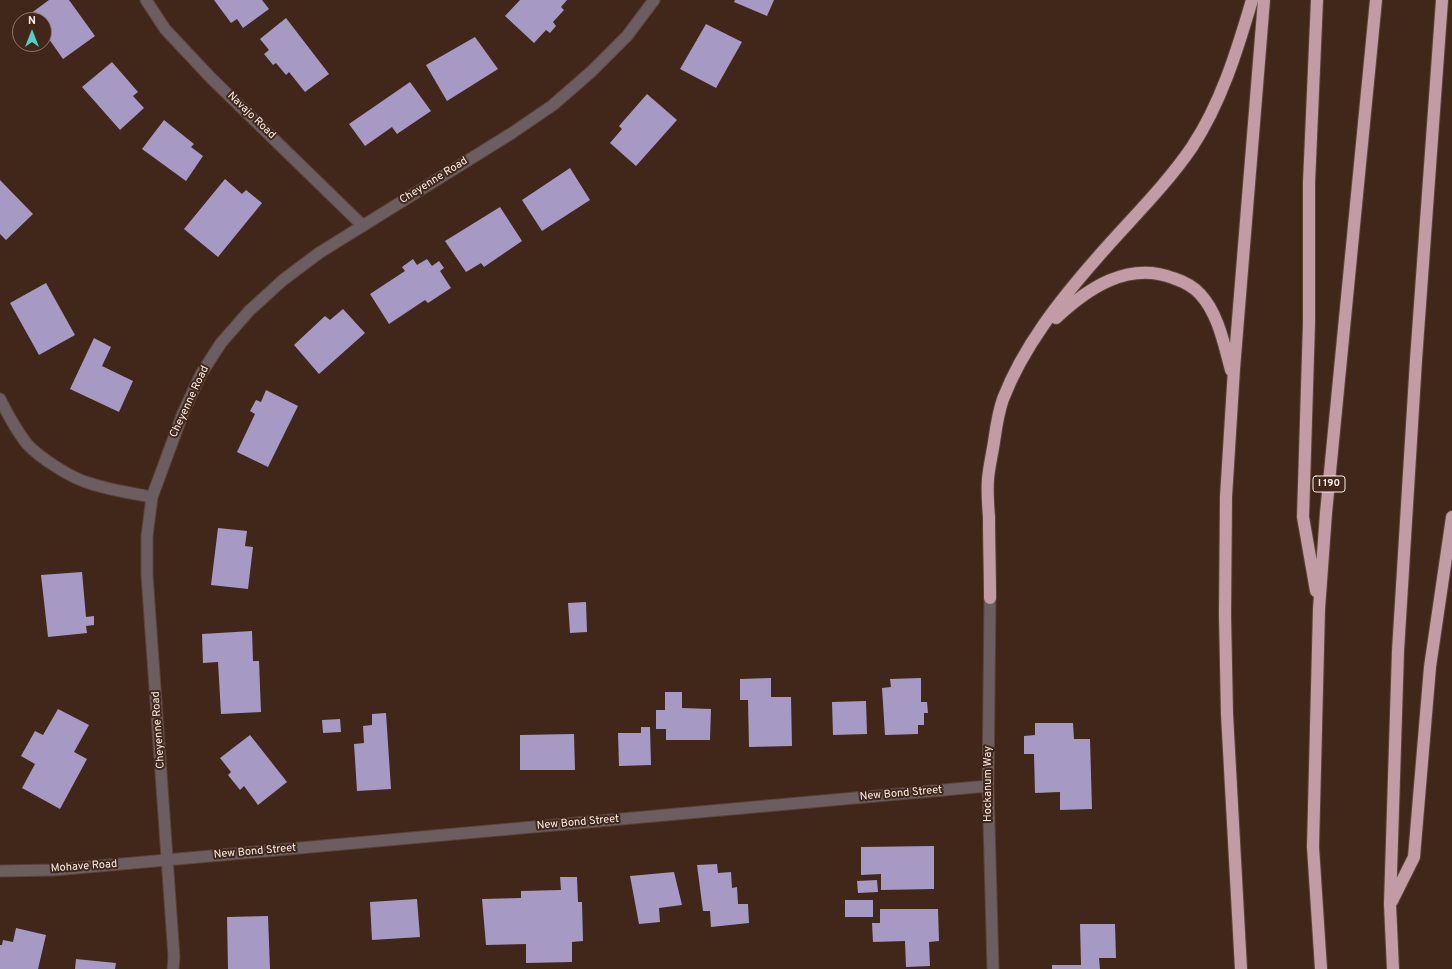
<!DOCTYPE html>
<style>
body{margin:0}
#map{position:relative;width:1452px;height:969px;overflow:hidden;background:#41271a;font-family:Overpass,sans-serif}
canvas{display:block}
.north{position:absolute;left:12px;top:12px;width:40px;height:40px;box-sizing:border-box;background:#41271a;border:1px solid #8c776c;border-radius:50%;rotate:0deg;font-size:11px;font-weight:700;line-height:16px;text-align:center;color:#fceee7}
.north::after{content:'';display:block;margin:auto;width:14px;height:18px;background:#54cdc7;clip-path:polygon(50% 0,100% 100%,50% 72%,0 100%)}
</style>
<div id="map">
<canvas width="1452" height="969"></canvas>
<div class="north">N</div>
</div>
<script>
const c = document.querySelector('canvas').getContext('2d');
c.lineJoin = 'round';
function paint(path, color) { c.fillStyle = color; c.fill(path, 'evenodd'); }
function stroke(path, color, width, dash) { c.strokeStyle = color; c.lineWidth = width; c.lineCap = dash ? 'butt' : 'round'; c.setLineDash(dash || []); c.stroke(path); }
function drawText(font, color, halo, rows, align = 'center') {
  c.font = font + ' Overpass,sans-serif'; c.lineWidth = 4; c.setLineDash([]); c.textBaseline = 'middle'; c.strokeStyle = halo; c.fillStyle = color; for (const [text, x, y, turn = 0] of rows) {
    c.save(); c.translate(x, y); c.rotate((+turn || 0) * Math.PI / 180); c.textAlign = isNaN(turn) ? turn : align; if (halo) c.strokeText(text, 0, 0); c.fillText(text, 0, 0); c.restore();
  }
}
paint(new Path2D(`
 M49,0H69L95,36L63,59L44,32V20H35L30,14Z
 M214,0H262L269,9L243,28L237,19L231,23Z
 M520,0H567L561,7L564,10L553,22L556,26L550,33L546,30L534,43L505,16Z
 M735,0H774L767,16L734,2Z
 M286,18L329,74L305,92L289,72L286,75L276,63L273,65L264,54L269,50L260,39Z
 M706,24L742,42L716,88L680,69Z
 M475,37L498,69L447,101L426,65Z
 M112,62L138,92L133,96L144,108L120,130L82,87Z
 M410,82L431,111L397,134L392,127L365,146L349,124Z
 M647,94L677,120L636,166L610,143L622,129L619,126Z
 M164,120L194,144L191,147L203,156L186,181L142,149Z
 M570,168L590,200L542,231L522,200Z
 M225,179L242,194L246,190L262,203L218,257L184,229Z
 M0,180L33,214L6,240L0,234Z
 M500,207L522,241L484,267L481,263L466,272L445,241Z
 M413,259L417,265L427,259L432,266L439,261L444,268L440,271L451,288L428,303L425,300L389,324L370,294L405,271L402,267Z
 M46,283L75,335L39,355L10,303Z
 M343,309L365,333L319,374L294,345L325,316L330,320Z
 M94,338L111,347L102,366L133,381L119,412L70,389Z
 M266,390L298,406L268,467L237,452L255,414L250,411L256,400L261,402Z
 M218,528L247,531L245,546L253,547L248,589L211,585Z
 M82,572L86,617L94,616V625L86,626L87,633L48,637L41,575Z
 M586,602L587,632L570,633L568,603Z
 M252,631L253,661H259L261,712L221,714L218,662L203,663L202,634Z
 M771,678V697H791L792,746L749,747L748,700H740V679Z
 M921,678V702H927L928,713H924V725H918V734L885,735L882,688L891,687L890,679Z
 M665,692H682V708L711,709L710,740H666V729H656V710H665Z
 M866,701L867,734L833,735L832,702Z
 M58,709L89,725L74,752L87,759L60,809L22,788L35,764L21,756L35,731L43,735Z
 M386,713L391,789L357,791L354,744L364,743L363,726L372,725V714Z
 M340,719L341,732L323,733L322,720Z
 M1035,723H1073L1074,739H1090L1092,809L1060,810V792L1035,793L1034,754H1024V736L1035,735Z
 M641,727H650L651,765L619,766L618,733H641Z
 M574,734L575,770H520V735Z
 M250,735L287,782L258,805L244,786L240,790L228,775L231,772L220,758Z
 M934,846V889L881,890V874L861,875V847Z
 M717,864L718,873L731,872L732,888L737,887L738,904H748L749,923L711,927L710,911H703L697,865Z
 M674,872L682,905L659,908L660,922L639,924L630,876Z
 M560,877H577L578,902H582L583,941L572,942V962L526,963V944L486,945L482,899L521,898V891L561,890Z
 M877,880L878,892L858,893L857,881Z
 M417,899L420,937L372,940L370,902Z
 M845,900H873V917H845Z
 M880,909H938L939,941L929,942L930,966L906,967L905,941L873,942L872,923H880Z
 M268,916L270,969H228L227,917Z
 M1080,924H1115L1116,958H1099L1100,969H1052V965H1081Z
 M16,928L46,935L38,969H0V945H2L3,940L13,942Z
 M76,959L116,963L115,969H75Z`), '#a69ac4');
const minor = new Path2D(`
 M146,0L165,29L211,78L363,226
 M0,399C8,415 16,430 27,444C40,458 71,478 89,483C109,490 131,493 152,497
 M990,598L988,786L993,969
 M0,871L54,870L133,863L988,786
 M173,969L174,957L147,575V536L152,497L183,413L201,374L221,343L249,311L283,280L319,253L512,133L553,105L592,71L627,36L654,0`);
const motorway = new Path2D(`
 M1056,318C1088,288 1128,261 1173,278C1182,281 1193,286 1200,294C1218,313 1224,344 1231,370
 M1316,591L1303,517L1309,323V183L1317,0
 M990,598C990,571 989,544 989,517C988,505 987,492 988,479C989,467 992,455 994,442C996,428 998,413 1003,399C1023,347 1060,300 1097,258C1128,222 1164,188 1192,147C1221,103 1237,51 1252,0
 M1392,901L1414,857L1430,667L1452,517
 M1241,969L1227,714L1225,615L1226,497L1234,369L1264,0
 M1321,969L1313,847L1319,609L1326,513L1376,0
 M1393,969L1390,904L1398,651L1416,360L1442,0`);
stroke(minor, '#5b4337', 13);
stroke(motorway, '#5b4337', 14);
stroke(minor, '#6c5d61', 11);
stroke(motorway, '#c19ca5', 12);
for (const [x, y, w] of [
 [1329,484,32]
]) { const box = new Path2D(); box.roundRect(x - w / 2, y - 8, w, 16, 3); c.fillStyle = '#41271a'; c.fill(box); stroke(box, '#fceee7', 1); }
drawText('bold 10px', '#fceee7', null, [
 ["I 190",1329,484]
]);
drawText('11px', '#fceee7', '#41271a', [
 ["Navajo Road",251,116,44],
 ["Cheyenne Road",434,181,-32],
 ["Cheyenne Road",190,402,-65],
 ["Cheyenne Road",159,730,-94],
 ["Hockanum Way",989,784,-90],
 ["New Bond Street",901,794,-5],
 ["New Bond Street",578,823,-5],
 ["New Bond Street",255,852,-5],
 ["Mohave Road",84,867,-4]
]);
</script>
